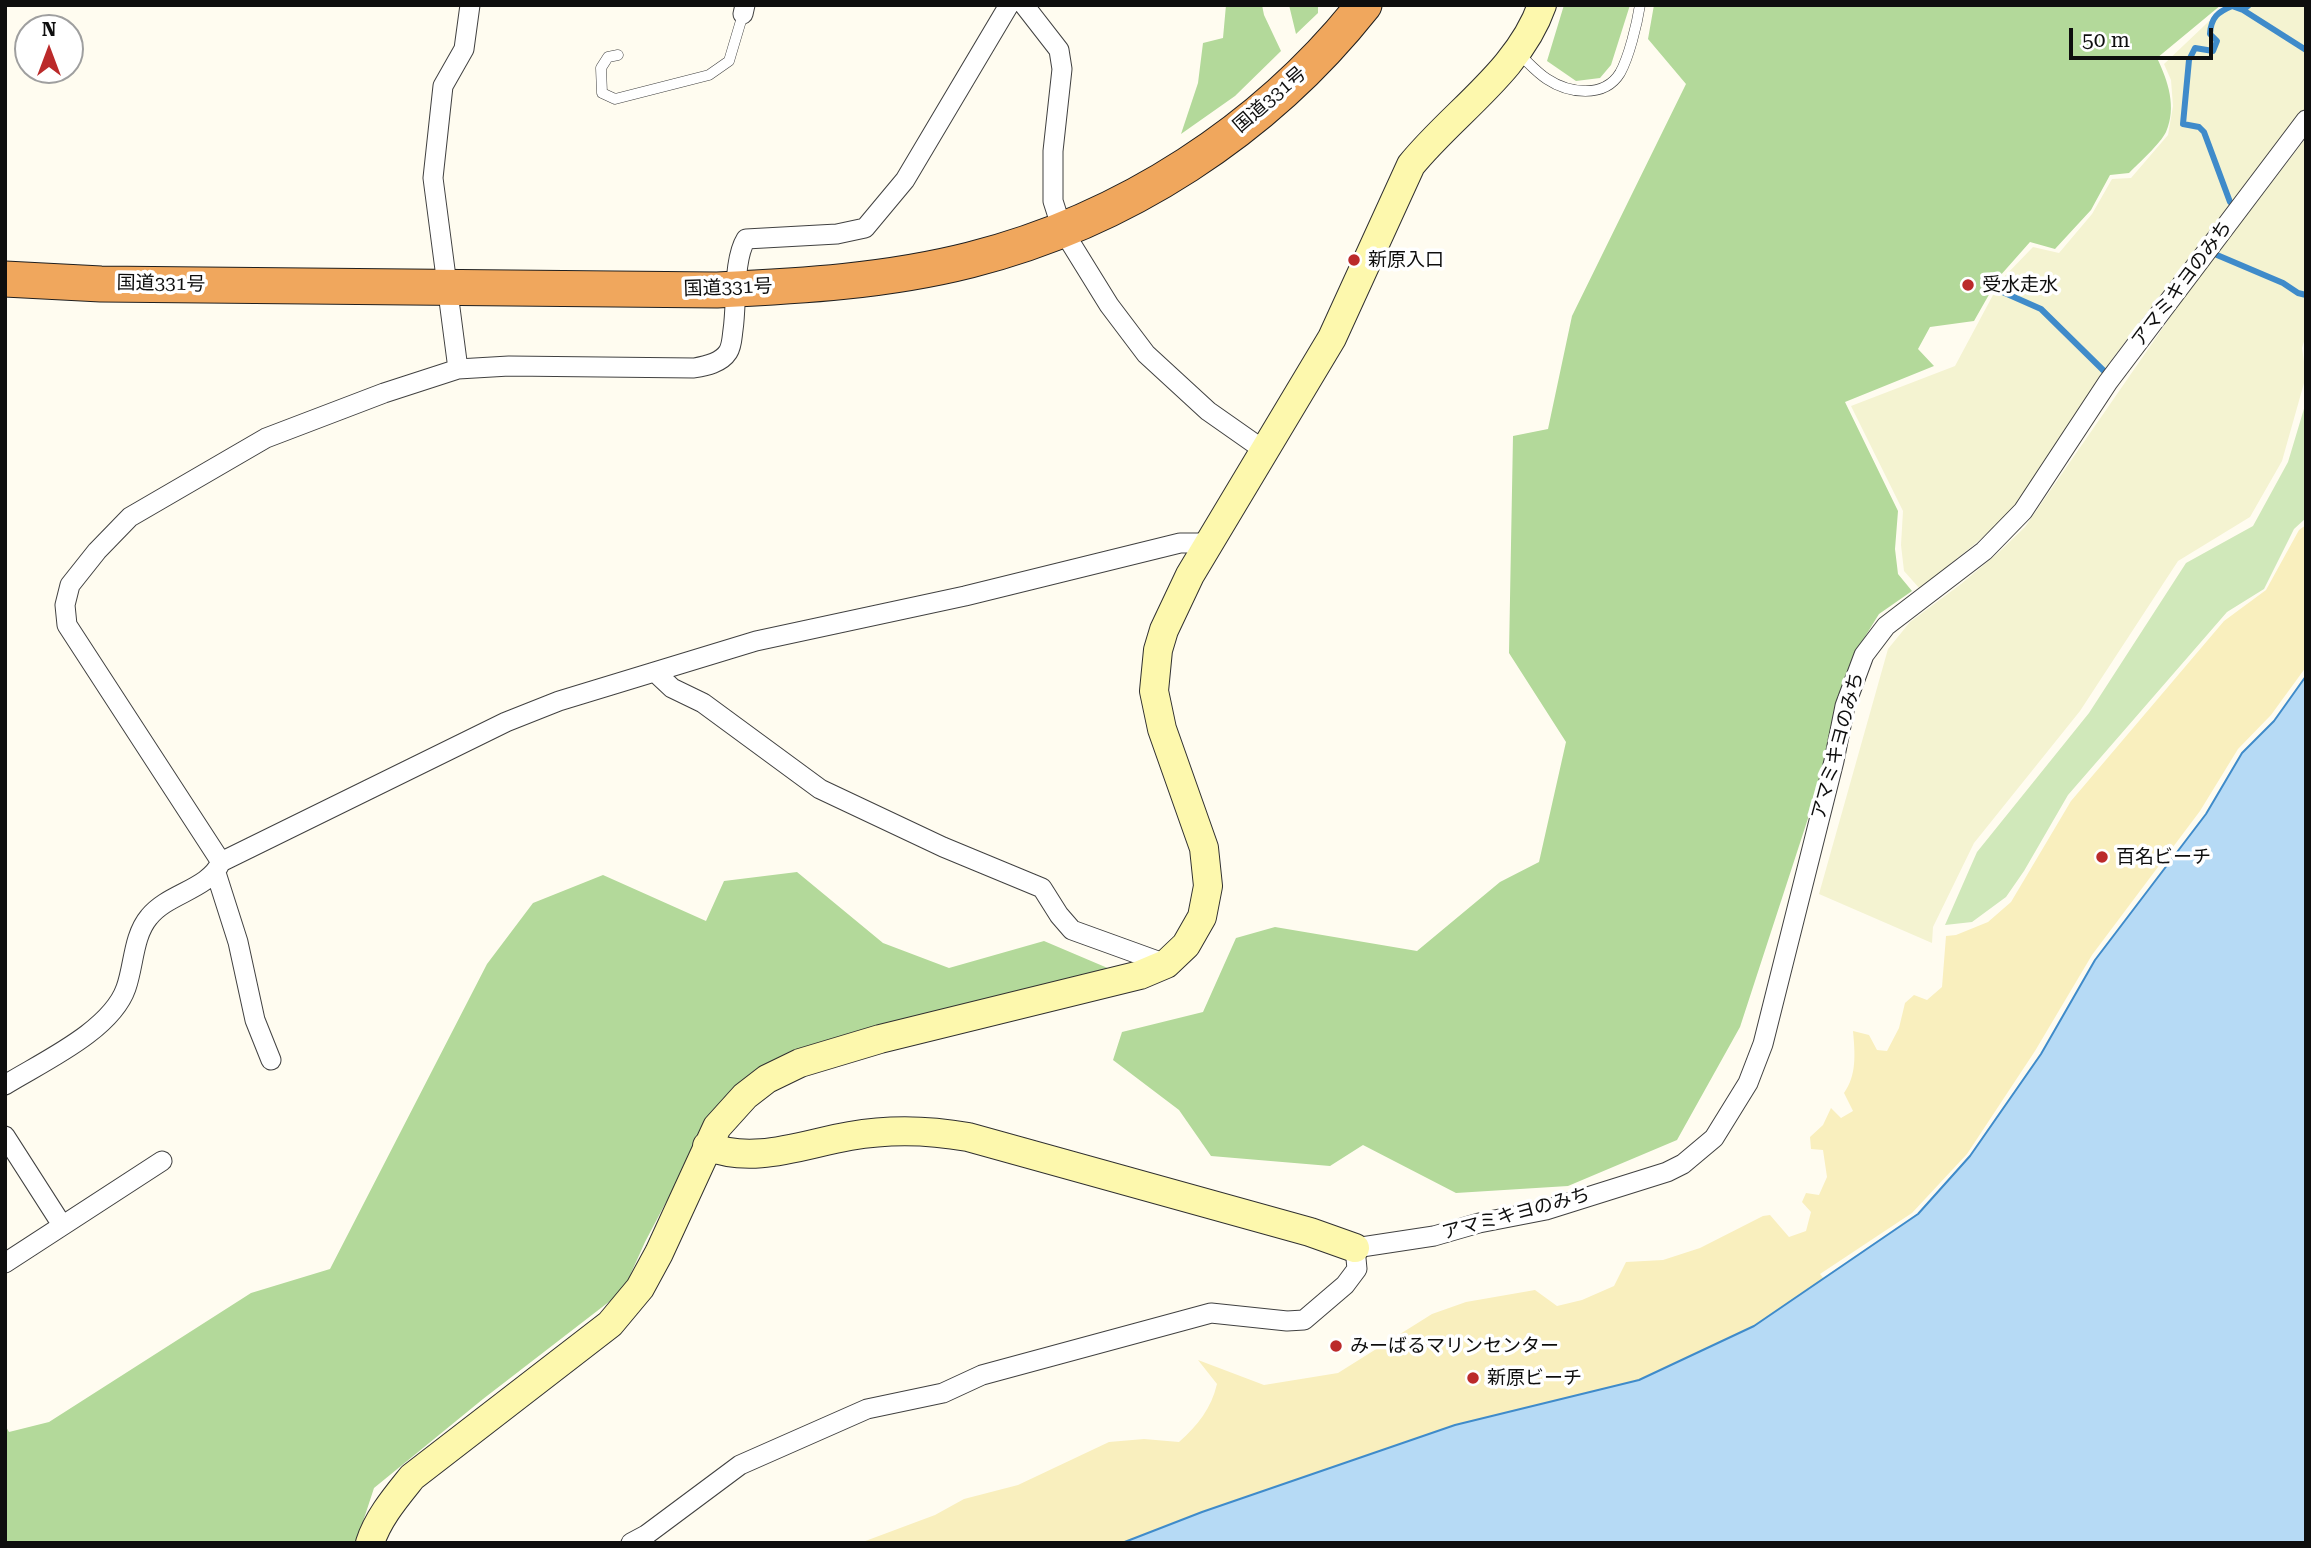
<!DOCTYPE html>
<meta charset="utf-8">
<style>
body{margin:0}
#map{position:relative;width:2311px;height:1548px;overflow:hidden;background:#fffcf0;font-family:"Roboto Serif",serif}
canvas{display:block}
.frame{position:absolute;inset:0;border:7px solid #0e0e0e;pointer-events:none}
.north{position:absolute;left:14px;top:14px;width:70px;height:70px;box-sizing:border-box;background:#fff;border:2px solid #9f9f9f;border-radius:50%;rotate:0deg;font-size:19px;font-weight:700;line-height:28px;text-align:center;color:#0e0e0e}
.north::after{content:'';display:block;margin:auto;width:24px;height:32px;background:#bb2a2a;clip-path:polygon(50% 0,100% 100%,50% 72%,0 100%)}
.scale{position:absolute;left:2069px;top:28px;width:144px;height:32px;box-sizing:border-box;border:4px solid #0e0e0e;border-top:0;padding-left:9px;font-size:21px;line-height:24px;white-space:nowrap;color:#0e0e0e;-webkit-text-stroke:5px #fff;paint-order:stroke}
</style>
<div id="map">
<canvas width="2311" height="1548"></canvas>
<div class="frame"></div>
<div class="north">N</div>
<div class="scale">50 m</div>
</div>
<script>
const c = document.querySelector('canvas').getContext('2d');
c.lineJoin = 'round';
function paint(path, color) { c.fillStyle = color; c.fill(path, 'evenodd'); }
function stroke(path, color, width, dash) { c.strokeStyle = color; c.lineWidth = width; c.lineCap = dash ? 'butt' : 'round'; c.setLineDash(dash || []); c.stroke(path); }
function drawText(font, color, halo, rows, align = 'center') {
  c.font = font + ' "Roboto Serif","Noto Sans JP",serif'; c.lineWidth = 7; c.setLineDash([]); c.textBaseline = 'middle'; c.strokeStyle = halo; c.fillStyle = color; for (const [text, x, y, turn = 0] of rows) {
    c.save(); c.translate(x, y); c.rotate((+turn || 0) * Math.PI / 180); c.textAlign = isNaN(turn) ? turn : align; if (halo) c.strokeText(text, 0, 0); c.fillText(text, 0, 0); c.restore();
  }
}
paint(new Path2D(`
 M2226,5H2306V108L2115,355L2013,509L1982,538L1920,589L1904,571L1901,545L1903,511L1851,406L1955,366L2001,280L2033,247L2059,253L2092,214L2112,179L2131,178L2168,135L2173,106L2171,80L2164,64Z
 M2306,138V335L2302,348L2306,376L2282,461L2250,517L2178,561L2080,711L1974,843L1933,927L1932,943L1819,894L1888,649L1910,622L1961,584L1998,553L2025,527L2189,290Z`), '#f4f3d1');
paint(new Path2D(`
 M2306,402V518L2294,529L2264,589L2227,612L2068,795L2024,871L2006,897L1972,922L1945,925L1977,852L2089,713L2186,563L2253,526L2288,462Z`), '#d0e8ba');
paint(new Path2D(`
 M1226,5H1262L1264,15L1281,51L1235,96L1181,134L1198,83L1203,43L1223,38Z
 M1289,5H1318V13L1296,34Z
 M1564,5H1630L1611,65L1600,78L1576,81L1547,61Z
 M1654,5H2221L2157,58C2168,81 2177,107 2166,132C2160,144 2139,163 2129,173L2110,175L2091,210L2055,249L2030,242L1999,277L1974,321L1930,327L1918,349L1934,366L1845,402L1898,511L1895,549L1898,574L1912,591L1879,614L1858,648L1828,757L1740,1027L1677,1140L1568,1186L1456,1193L1363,1145L1330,1166L1211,1156L1179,1110L1113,1060L1122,1032L1203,1012L1236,938L1275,927L1417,951L1500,882L1539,862L1566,742L1509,653L1513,436L1548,429L1572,316L1686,84L1648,39Z
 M797,872L883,943L949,968L1044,941L1117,972L977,1005L715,1109L645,1242L623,1291L483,1399L374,1488L356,1543H5V1425L9,1432L49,1422L251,1293L330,1269L487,964L533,903L603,875L706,921L724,881Z`), '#b3d99a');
paint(new Path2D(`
 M2306,525V667L2271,715L2238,749L2200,811L2092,955L2035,1051L1967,1154L1912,1213L1820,1274L1824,1279L1754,1326L1639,1380L1455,1425L1202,1512L1122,1543H860L935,1515L964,1499L1018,1485L1109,1442L1144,1439L1179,1442C1198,1425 1211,1409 1217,1384L1198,1360L1264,1385L1338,1373L1432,1314L1466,1302L1535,1290L1557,1306L1582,1300L1614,1286L1626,1262L1663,1260L1700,1248L1763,1216L1770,1215L1789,1237L1806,1231L1811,1212L1802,1202L1806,1193L1819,1195L1827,1177L1823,1150L1811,1149L1810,1137L1823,1125L1831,1108L1841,1118L1853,1111L1844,1093C1857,1075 1855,1053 1853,1031L1869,1035L1877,1050L1887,1051L1899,1028L1905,1003L1914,995L1927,1000L1942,987L1946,936L1956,935L1988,922L2011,902L2071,801L2224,621L2266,590L2299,530Z`), '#f9efbe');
const water = new Path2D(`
 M2306,676V1543H1122L1202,1512L1455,1425L1639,1380L1754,1326L1918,1214L1970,1156L2041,1054L2095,960L2206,814L2242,753L2274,721Z`);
paint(water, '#b6daf5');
stroke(water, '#3f8bca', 2);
stroke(new Path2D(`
 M2243,10L2306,50
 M2230,202L2204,132L2199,127L2183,124L2189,60L2195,48L2213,51L2217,41L2210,34C2211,17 2218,12 2232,6L2243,10L2249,5
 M2217,255L2283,283L2298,293L2306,295
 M1998,290L2041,309L2104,371`), '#3f8bca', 6);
const lane = new Path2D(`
 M1518,53C1527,61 1536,72 1547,79C1568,93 1604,99 1620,73C1629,57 1637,24 1640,5
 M618,55L608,57L601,68L602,93L615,99L709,75L729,61L743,14`);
const street = new Path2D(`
 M1024,5L1059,50L1062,69L1053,151V201L1062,229L1109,305L1146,354L1208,411L1265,451
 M743,14L745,5
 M458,369L433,178L443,86L464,49L470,5
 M656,673L672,688L703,703L820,789L943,847L1042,888L1059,915L1072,930L1166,964
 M221,862L67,625L65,605L70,585L97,551L130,517L266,438L384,393L458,369L509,366L694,368C706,366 721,363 728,352C732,346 732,337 733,330C737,304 733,260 746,239L837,234L865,228L905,180L1009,5
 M216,873L238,942L255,1020L271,1060
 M5,1085C42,1062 111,1031 126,988C134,966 133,936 149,917C168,893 208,890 221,862L506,722L559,701L756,641L965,596L1180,543H1208
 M5,1136L62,1225
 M5,1263L162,1161
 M631,1543L646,1535L740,1465L867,1409L943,1393L982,1375L1211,1313L1287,1321L1304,1320L1345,1285L1357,1269L1355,1248L1434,1236L1479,1223L1546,1210L1667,1172L1683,1164L1714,1138L1748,1083L1763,1044L1834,761L1845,706L1864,655L1886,626L1984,551L2023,511L2108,382L2306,120`);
const secondary = new Path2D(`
 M707,1146C754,1165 803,1144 850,1136C889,1129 929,1130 968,1137L1310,1232L1355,1248
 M370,1543C378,1518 396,1497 412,1477L610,1324L640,1288L659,1253L717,1127L745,1096L767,1079L800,1063L880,1039L1140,975L1166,964L1186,945L1202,917L1208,886L1204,848L1162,729L1154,691L1158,650L1164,630L1190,575L1332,338L1411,165C1454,112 1519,71 1542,5`);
const highway = new Path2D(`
 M5,279L101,284L717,290C802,286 887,281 970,260C1124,221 1265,130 1364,5`);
stroke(lane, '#414141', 11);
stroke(street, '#414141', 21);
stroke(secondary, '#303030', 30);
stroke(highway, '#1f1f1f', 37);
stroke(lane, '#fff', 10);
stroke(street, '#fff', 19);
stroke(secondary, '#fdf8ad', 28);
stroke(highway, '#f0a75d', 35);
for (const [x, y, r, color] of [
 [1354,260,7,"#bb2a2a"],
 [1968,285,7,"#bb2a2a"],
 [2102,857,7,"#bb2a2a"],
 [1336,1346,7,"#bb2a2a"],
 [1473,1378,7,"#bb2a2a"]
]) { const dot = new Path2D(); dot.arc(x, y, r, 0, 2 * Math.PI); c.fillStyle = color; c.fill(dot); stroke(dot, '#fff', 2.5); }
drawText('19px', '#0e0e0e', '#fff', [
 ["国道331号",1270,100,-41],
 ["国道331号",161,284,1],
 ["アマミキヨのみち",2182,284,-53],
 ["国道331号",728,288,-2],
 ["アマミキヨのみち",1838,746,-75],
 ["アマミキヨのみち",1516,1214,-15]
]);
drawText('19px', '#0e0e0e', '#fff', [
 ["新原入口",1368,260],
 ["受水走水",1982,285],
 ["百名ビーチ",2116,857],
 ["みーばるマリンセンター",1350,1346],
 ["新原ビーチ",1487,1378]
], 'left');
</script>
